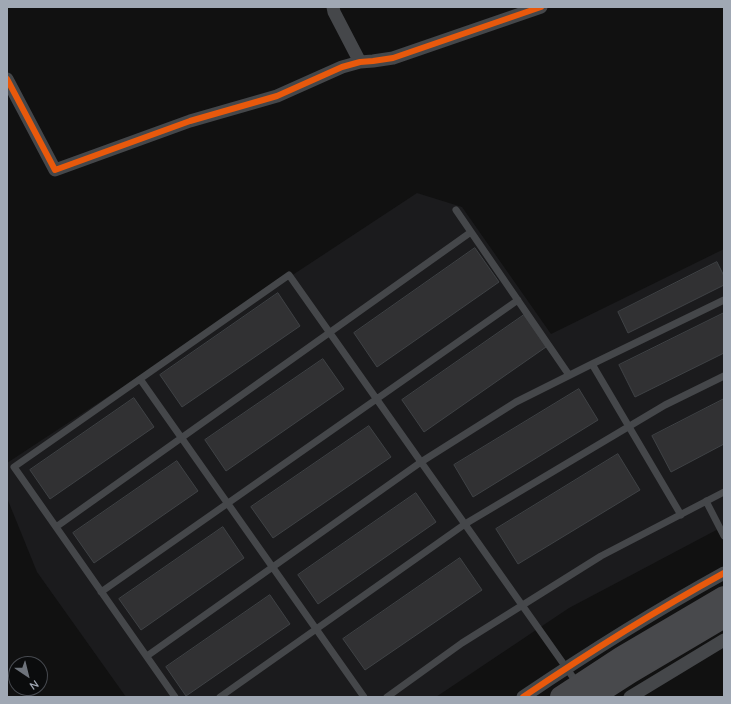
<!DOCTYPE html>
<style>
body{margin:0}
#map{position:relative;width:731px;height:704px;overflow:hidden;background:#111;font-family:Quicksand,sans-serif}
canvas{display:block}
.frame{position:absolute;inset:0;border:8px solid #a0a8b4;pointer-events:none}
.north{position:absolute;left:8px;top:656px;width:40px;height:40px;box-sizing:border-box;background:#0b0c0d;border:1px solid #474a50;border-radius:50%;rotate:145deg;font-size:11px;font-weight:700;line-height:16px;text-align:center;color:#a0a8b4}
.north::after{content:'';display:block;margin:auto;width:14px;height:18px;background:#6e737b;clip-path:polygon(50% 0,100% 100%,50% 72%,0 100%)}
</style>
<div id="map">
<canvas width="731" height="704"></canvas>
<div class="frame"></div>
<div class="north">N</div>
</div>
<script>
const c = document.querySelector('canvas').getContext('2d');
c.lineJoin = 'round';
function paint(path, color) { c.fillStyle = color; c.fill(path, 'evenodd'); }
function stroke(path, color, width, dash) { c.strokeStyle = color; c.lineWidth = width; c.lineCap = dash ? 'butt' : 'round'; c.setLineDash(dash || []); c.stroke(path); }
paint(new Path2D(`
 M417,193L462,207L551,334L724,249V526L569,608L436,697H126L37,572L7,498V463Z`), '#1b1b1d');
const building = new Path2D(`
 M475,248L499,282L377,367L354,333Z
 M717,262L724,276V285L628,333L618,312Z
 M278,293L300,326L182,407L160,375Z
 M724,313V353L635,397L619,365Z
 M524,315L546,347L424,432L402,400Z
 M323,359L344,389L226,471L205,440Z
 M579,389L598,420L473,497L454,465Z
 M134,398L154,427L50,499L30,470Z
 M724,399V444L671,472L652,436Z
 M369,426L391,457L273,538L251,507Z
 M618,454L640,490L518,564L496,529Z
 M177,461L198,491L94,563L73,533Z
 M416,493L436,522L318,604L298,575Z
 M223,527L244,558L141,630L119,599Z
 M460,558L482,590L365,670L343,639Z
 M270,595L290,624L186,696L166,667Z`);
paint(building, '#313133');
stroke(building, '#3f4245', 1);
stroke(new Path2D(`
 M456,210L569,375
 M592,364L681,515
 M140,379L364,697
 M706,501L724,536
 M56,527L471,232
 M101,592L518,300
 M147,656L421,462L516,402L592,364L724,300
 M175,697L14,467L289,275L577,683
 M220,697L465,524L665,405L724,376
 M387,697L462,643L601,556L724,492`), '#45474a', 7);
stroke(new Path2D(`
 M333,7L334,12L360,62
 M7,79L55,170L190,121L277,96L342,67L360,62L373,61L393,58L541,7
 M523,697C588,653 655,611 724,573
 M630,697L724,640`), '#45474a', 13);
stroke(new Path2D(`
 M561,697L622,657L724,597
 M592,697L631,672L724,617`), '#48494c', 22);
stroke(new Path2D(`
 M7,79L55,170L190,121L277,96L342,67L360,62L373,61L393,58L541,7
 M523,697C588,653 655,611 724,573`), '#e8590c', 6);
</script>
